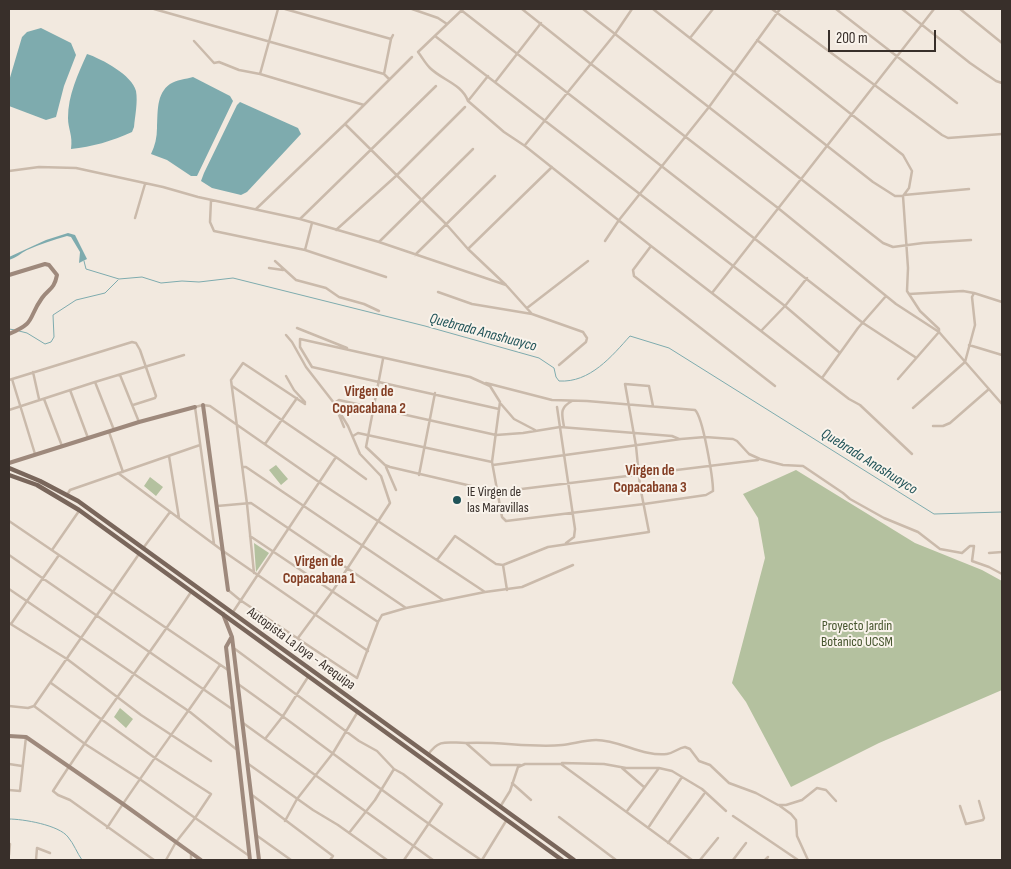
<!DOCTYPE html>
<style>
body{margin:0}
#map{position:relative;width:1011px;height:869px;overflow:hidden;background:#f2e9df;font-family:"Sofia Sans Condensed",sans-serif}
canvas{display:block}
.frame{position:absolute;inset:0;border:10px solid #382f2a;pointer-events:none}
.scale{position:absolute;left:828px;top:30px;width:108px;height:22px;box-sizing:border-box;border:2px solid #382f2a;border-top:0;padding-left:6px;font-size:15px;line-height:18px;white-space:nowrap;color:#382f2a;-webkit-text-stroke:4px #f9f3eb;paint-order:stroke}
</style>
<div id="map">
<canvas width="1011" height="869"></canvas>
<div class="frame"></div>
<div class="scale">200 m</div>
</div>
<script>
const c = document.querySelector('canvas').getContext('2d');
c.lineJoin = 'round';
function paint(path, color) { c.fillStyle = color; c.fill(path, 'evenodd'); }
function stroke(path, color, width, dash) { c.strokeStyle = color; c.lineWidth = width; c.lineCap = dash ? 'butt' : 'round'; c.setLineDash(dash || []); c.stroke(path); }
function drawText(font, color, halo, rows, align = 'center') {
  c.font = font + ' "Sofia Sans Condensed",sans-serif'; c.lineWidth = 4; c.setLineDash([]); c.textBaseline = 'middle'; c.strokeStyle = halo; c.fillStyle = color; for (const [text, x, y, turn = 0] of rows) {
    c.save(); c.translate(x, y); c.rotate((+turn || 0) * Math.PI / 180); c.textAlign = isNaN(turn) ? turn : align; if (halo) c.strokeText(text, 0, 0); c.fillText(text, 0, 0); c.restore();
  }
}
paint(new Path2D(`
 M276,465L288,479L281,485L269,470Z
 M796,470L915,543L982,570L1002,581V690L879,743L791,787L746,702L732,683L765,558L758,518L743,494Z
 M150,477L163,487L156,496L144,486Z
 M254,543L269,553L256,572Z
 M120,708L133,719L126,728L114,717Z`), '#b4c19f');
paint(new Path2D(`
 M41,28L71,43L76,55L64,86L56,117L46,120L9,106V81L22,37L27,32Z
 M87,54C102,59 132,75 136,91C138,102 135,116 134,127L132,132C112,141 92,147 71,149C73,135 68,129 68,118C68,95 78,74 87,54Z
 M193,77L230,96L233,101L197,176H191L167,160L151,154C155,146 157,137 157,128C158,112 156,94 170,84C176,80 186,79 193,77Z
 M240,102L298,128L301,134L247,192L241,195L212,188L201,181L204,173L237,105Z
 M68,233L75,235L87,259L79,263L80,252L71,237L67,236C53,240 41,244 27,250C21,253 16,258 9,260V257L46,240Z`), '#7eabae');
stroke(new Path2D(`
 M84,261L86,269L119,279L142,277L161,283L182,281L199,282L233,278L425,326L539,358L554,368L556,377L559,381C590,383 612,356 630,336L669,348L934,514L1002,512
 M9,329L15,330
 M19,331L27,333L45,344L51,342L54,337L53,315L76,300L105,293L118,280
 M9,819C23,819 59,825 68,837C74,844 77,853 82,860`), '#7eabae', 1);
stroke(new Path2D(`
 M154,9L384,74
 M285,9L391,39
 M412,9L438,18L447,24
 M463,9L418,52C422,57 425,63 430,68C442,80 462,84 468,101L504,132L525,146L651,246L849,399L860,405L912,454
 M522,9L591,64L778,208L896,304L939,332L1002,404
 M583,9L883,243L893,247L923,243L971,240
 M653,9L873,182L895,196H903L908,268L907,291L920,311L939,329V332L898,379
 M772,9L942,135L948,138L1002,134
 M836,9L957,103
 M902,9L970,63L996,81L1002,83
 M960,9L1002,43
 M461,10L863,323L915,357
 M435,36L785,306L840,353
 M690,38L713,9
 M757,40L903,155L912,171L909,188L903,196
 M194,41L214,63L219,62L239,70L260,74L364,105
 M260,74L278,9
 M389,79L384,74L391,39L393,35
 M496,81L541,23
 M468,101L488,76
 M345,124L446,224L468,249L506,285L532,314L583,332L587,338L586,342L559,365
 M525,145L615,34L632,9
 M9,171L39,167L76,168L163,187L198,197L300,219L379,242L506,285
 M904,195L969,189
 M211,200L210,222L214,231L305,250L386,277
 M256,209L345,124L412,57
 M135,218L145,184
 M300,219L436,86
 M336,230L396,176L465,107
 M605,241L619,220L709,107L780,9
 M379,242L473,149
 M651,246L633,270L634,276L775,386
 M468,249L552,167
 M305,250L312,223
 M415,255L495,176
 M275,261L296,280L326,288L339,297L364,304L379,311
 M269,268L283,270
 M438,292L472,304L532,314
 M712,293L934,9
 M909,294L963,291L974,293L1002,302
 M527,308L588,261
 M297,328L347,348
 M761,331L785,306L807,278
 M286,335L292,342L306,367L334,403L339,400L496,435L523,433L560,427L672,436L679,439
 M969,345L1002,355
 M383,359L366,447L385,465L390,467L497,492L758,460
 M33,372L39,399
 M120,375L139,422
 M286,376L294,390L305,402
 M822,378L858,328L886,296
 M12,379L35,454
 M9,380L132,342L136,343L140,350L156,396L155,398L133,405
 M95,382L184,355
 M486,383L552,400L587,401L695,410C703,417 713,478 713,491L706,495L644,504L506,521L502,517L492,462L500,402L490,386L470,377L300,339V347L312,367L499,409
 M232,386L336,457
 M70,390L88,438
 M44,399L62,446
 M501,404L514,419L535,430
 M557,407L575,529L574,537L566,543
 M913,408L965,362L975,325L972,297L974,293
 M9,410L95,382L114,430
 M337,410L344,427
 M933,426H943L950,423L989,389
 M564,427C562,414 559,408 572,401
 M109,432L123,472
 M353,436L358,433L492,462
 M265,444L297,398
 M169,456L179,518
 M493,465L681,439L705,437L733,439L737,441L749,454L760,459L783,465L803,466L843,493L850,499L884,518L918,532L940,549L962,553L970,546H974L972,561L989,567L1002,574
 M243,467H246L443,600
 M386,467L396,490
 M118,473L223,551L368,651
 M419,475L435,393
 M67,495L70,490L200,445
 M217,506L251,503L406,608
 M9,521L228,670
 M250,536L378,622
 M214,544L195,407L203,405L210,406L319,482L485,592
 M144,547L170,512
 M52,550L79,511
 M989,553L1002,552
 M9,555L232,709
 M437,560L455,536L496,564L503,565L548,547L649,532L640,486L636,446L625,384L649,386L653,406
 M503,565L507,590
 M254,573L247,504L231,380L243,363L305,404
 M9,589L190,712L236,749
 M228,590L240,600L357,678L378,622L382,615L406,608L485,592L522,587L573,565
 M233,612L336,457L366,479
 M9,623L67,659L141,715L211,761
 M11,624L59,555
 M298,638L332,592L390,503L381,476L360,454L348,426L334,403
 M235,649L359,741L377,751L394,769L403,774L442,804L404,860
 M51,683L155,758L211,794L195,818L176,842L166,860
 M238,684C320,742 398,805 481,860
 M9,706L28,708L34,706L139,554
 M34,706L85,744L141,780L248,855
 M243,723L433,860
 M265,739L283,716L308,677
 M466,743C498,741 530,748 562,745C573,744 584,740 596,740C620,740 643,757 667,754C674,753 678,748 685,747L690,749L699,761L710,765L729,783L756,793L778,805H786L802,800L817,788L826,790L836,801
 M428,755C439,738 448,743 466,743L491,765H520
 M247,763L313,810L338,825L387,860
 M562,763L604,764L626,768H659L672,771L702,789L726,811
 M9,764L22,766
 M622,768L644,787
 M512,783L531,800
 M9,790L20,791L26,737
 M252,795L333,856L330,860
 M780,806L791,814L796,820L797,836L808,860
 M960,806L966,824L983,820L984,818L979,801
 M500,807L510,791L518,767L525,764H561L692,860
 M627,811L659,768
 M733,816L798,860
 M559,817L616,860
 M285,821L297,799L333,753L357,713
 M107,828C143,772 183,720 220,665
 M648,828L682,777
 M349,833L375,800L394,769
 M256,835L291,860
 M668,843L704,794
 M191,853V860
 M9,855L10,844
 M36,860L37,848L50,853
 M154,860L70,800L58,795L53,791C96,723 147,659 191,592
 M482,860L506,821
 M700,860L718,838
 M733,860L746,843
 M765,860L768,857`), '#cabaab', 2.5);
stroke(new Path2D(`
 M9,275L45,264L49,265L57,275C54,290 49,288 42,298C27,319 37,322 9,334
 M203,405L228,590
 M9,463L139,422L195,407
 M223,614L232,637L259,860
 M231,638L226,647L250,860
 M9,736L26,737L123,804L201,860`), '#9e897c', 4);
stroke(new Path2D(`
 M9,468L40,481L78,501L574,860
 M9,475L37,485L79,510L562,860`), '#79665b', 4.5);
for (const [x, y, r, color] of [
 [457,500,5,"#205358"]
]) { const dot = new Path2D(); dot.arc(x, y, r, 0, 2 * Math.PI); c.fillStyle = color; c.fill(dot); stroke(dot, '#f9f3eb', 2); }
drawText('14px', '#382f2a', '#f9f3eb', [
 ["IE Virgen de",467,492],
 ["las Maravillas",467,508]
], 'left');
drawText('14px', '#46552e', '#f9f3eb', [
 ["Proyecto Jardin",857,626],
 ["Botanico UCSM",857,642]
]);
drawText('14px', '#382f2a', '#f9f3eb', [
 ["Autopista La Joya - Arequipa",301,649,36]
]);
drawText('italic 15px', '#205358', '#f9f3eb', [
 ["Quebrada Anashuayco",483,333,15],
 ["Quebrada Anashuayco",869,462,32]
]);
drawText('bold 15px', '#843f25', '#f9f3eb', [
 ["Virgen de",369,392],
 ["Copacabana 2",369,409],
 ["Virgen de",650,471],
 ["Copacabana 3",650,488],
 ["Virgen de",319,562],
 ["Copacabana 1",319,579]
]);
</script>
